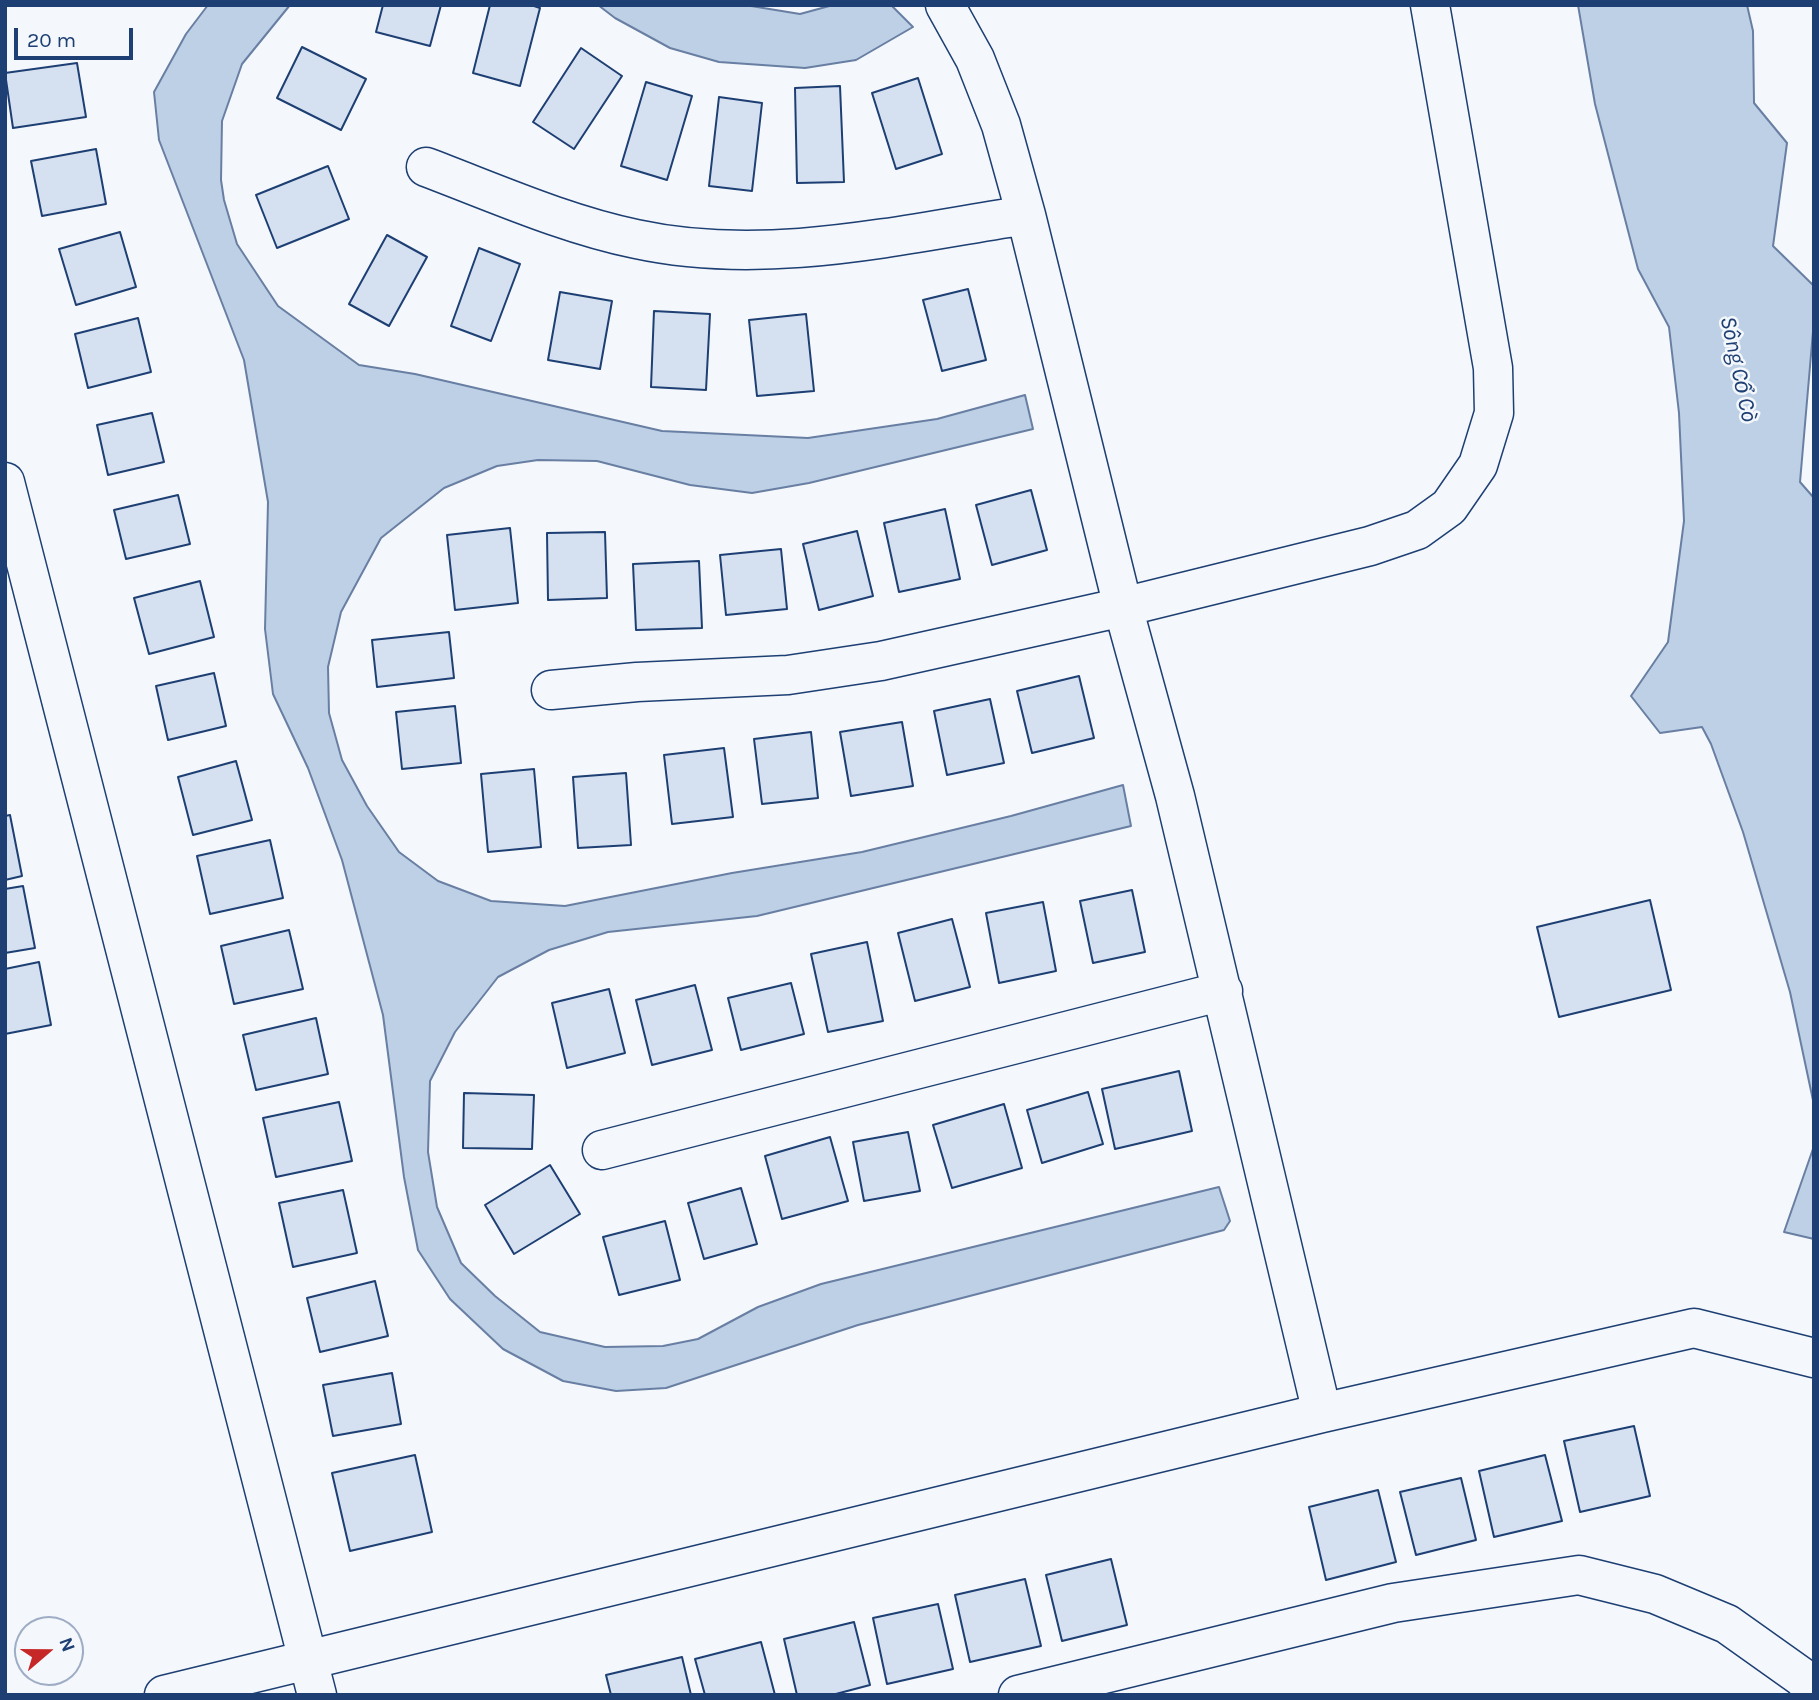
<!DOCTYPE html>
<meta charset="utf-8">
<style>
body{margin:0}
#map{position:relative;width:1819px;height:1700px;overflow:hidden;background:#f4f7fb;font-family:Karla,sans-serif}
canvas{display:block}
.frame{position:absolute;inset:0;border:7px solid #1d3f73;pointer-events:none}
.north{position:absolute;left:14px;top:1616px;width:70px;height:70px;box-sizing:border-box;background:#f4f7fb;border:2px solid #9eadc5;border-radius:50%;rotate:70deg;font-size:19px;font-weight:700;line-height:28px;text-align:center;color:#1d3f73}
.north::after{content:'';display:block;margin:auto;width:24px;height:32px;background:#c62828;clip-path:polygon(50% 0,100% 100%,50% 72%,0 100%)}
.scale{position:absolute;left:14px;top:28px;width:119px;height:32px;box-sizing:border-box;border:4px solid #1d3f73;border-top:0;padding-left:9px;font-size:21px;line-height:24px;white-space:nowrap;color:#1d3f73;-webkit-text-stroke:5px #f4f7fb;paint-order:stroke}
</style>
<div id="map">
<canvas width="1819" height="1700"></canvas>
<div class="frame"></div>
<div class="north">N</div>
<div class="scale">20 m</div>
</div>
<script>
const c = document.querySelector('canvas').getContext('2d');
c.lineJoin = 'round';
function paint(path, color) { c.fillStyle = color; c.fill(path, 'evenodd'); }
function stroke(path, color, width, dash) { c.strokeStyle = color; c.lineWidth = width; c.lineCap = dash ? 'butt' : 'round'; c.setLineDash(dash || []); c.stroke(path); }
function drawText(font, color, halo, rows, align = 'center') {
  c.font = font + ' Karla,sans-serif'; c.lineWidth = 5; c.setLineDash([]); c.textBaseline = 'middle'; c.strokeStyle = halo; c.fillStyle = color; for (const [text, x, y, turn = 0] of rows) {
    c.save(); c.translate(x, y); c.rotate((+turn || 0) * Math.PI / 180); c.textAlign = isNaN(turn) ? turn : align; if (halo) c.strokeText(text, 0, 0); c.fillText(text, 0, 0); c.restore();
  }
}
const water = new Path2D(`
 M208,5H290L242,64L222,121L221,180L224,200L237,244L278,306L359,365L415,374L662,431L808,438L937,419L1025,395L1033,429L809,483L752,493L690,485L597,461L538,460L497,466L444,488L381,538L341,612L328,667L329,713L342,760L367,806L399,852L438,881L491,901L565,906L732,873L862,852L1011,816L1123,785L1131,826L757,916L608,932L549,950L498,977L455,1032L430,1081L428,1152L437,1207L461,1263L495,1296L540,1332L605,1347L663,1346L698,1339L758,1307L821,1284L1219,1187L1230,1221L1224,1230L858,1325L666,1388L616,1391L563,1381L503,1349L450,1299L418,1250L404,1177L383,1015L342,860L308,768L273,694L265,629L268,502L244,360L159,140L154,92L186,34Z
 M598,5H745L800,14L833,5H891L913,27L856,60L805,68L719,62L670,48L615,18Z
 M1578,5H1747L1753,31L1754,103L1787,143L1773,246L1814,286V320L1800,482L1814,498V1105L1790,992L1743,832L1711,744L1702,727L1660,733L1631,696L1668,642L1684,521L1679,413L1669,327L1638,269L1595,104Z
 M1814,1146V1239L1784,1232Z`);
paint(water, '#bed0e5');
stroke(water, '#687fa3', 2);
const building = new Path2D(`
 M383,5H441L430,46L376,32Z
 M490,5H531L540,8L520,86L473,73Z
 M302,47L366,79L341,130L277,98Z
 M581,48L622,76L574,149L533,122Z
 M77,63L86,117L13,128L5,73Z
 M918,78L942,154L896,169L872,93Z
 M646,82L692,96L667,180L621,166Z
 M840,86L844,182L797,183L795,88Z
 M719,97L762,103L752,191L709,186Z
 M96,149L106,204L42,216L31,161Z
 M328,166L349,219L277,248L256,195Z
 M120,232L136,287L76,305L59,249Z
 M387,235L427,257L389,326L349,304Z
 M479,248L520,264L491,341L451,326Z
 M968,289L986,360L942,371L923,300Z
 M560,292L612,301L600,369L548,360Z
 M654,311L710,314L706,390L651,387Z
 M806,314L814,391L757,396L749,320Z
 M138,318L151,372L88,388L75,334Z
 M152,413L164,462L108,475L97,425Z
 M1031,490L1047,550L992,565L976,505Z
 M178,495L190,544L126,559L114,510Z
 M945,509L960,579L899,592L884,523Z
 M510,528L518,603L455,610L447,535Z
 M857,531L873,596L819,610L803,544Z
 M605,532L607,598L548,600L547,533Z
 M781,549L787,609L726,615L720,555Z
 M699,561L702,628L636,630L633,564Z
 M200,581L214,637L149,654L134,598Z
 M449,632L454,678L377,687L372,640Z
 M214,673L226,726L168,740L156,686Z
 M1079,676L1094,738L1032,753L1017,691Z
 M990,699L1004,763L947,775L934,711Z
 M455,706L461,763L402,769L396,712Z
 M902,722L913,786L851,796L840,732Z
 M811,732L818,798L762,804L754,739Z
 M724,748L733,817L672,824L664,755Z
 M236,761L252,820L193,835L178,777Z
 M534,769L541,847L488,852L481,774Z
 M626,773L631,845L578,848L573,777Z
 M10,815L22,876L5,880V816Z
 M270,840L283,898L210,914L197,856Z
 M23,886L35,948L5,953V889Z
 M1132,890L1145,952L1093,963L1080,901Z
 M1650,900L1671,990L1559,1017L1537,927Z
 M1043,902L1056,971L999,983L986,913Z
 M952,919L970,987L915,1001L898,933Z
 M289,930L303,989L234,1004L221,946Z
 M867,942L883,1021L828,1032L811,954Z
 M39,962L51,1025L5,1034V969Z
 M791,983L804,1034L741,1050L728,998Z
 M695,985L712,1050L652,1065L636,1000Z
 M609,989L625,1053L567,1068L552,1003Z
 M316,1018L328,1074L256,1090L243,1035Z
 M1179,1071L1192,1131L1115,1149L1102,1089Z
 M1088,1092L1103,1144L1042,1163L1027,1110Z
 M464,1093L534,1095L532,1149L463,1148Z
 M339,1102L352,1161L276,1177L263,1118Z
 M1004,1104L1022,1168L952,1188L933,1125Z
 M908,1132L920,1191L864,1201L853,1142Z
 M830,1137L848,1201L782,1219L765,1156Z
 M550,1165L580,1214L514,1254L485,1205Z
 M741,1188L757,1244L704,1259L688,1203Z
 M343,1190L357,1253L293,1267L279,1203Z
 M665,1221L680,1280L619,1295L603,1237Z
 M375,1281L388,1336L320,1352L307,1298Z
 M392,1373L401,1424L333,1436L323,1385Z
 M1634,1426L1650,1496L1580,1512L1564,1441Z
 M415,1455L432,1532L350,1551L332,1473Z
 M1545,1455L1562,1521L1494,1537L1479,1471Z
 M1461,1478L1476,1540L1416,1555L1400,1492Z
 M1378,1490L1396,1562L1326,1580L1309,1507Z
 M1111,1559L1127,1625L1062,1641L1046,1575Z
 M1025,1579L1041,1646L970,1662L955,1595Z
 M938,1604L953,1669L887,1684L873,1618Z
 M854,1622L870,1685L832,1695H797L784,1639Z
 M761,1642L775,1695H705L695,1659Z
 M682,1657L691,1695H611L606,1675Z`);
paint(building, '#d5e0f0');
stroke(building, '#1d3f73', 2);
const minor = new Path2D(`
 M945,5L975,59L1001,125L1026,215L1123,607L1175,796L1322,1413
 M426,167C495,193 564,224 636,239C765,267 898,235 1026,215
 M5,482L317,1695
 M551,690L637,682L788,675L881,661L1123,607L1370,546L1417,530L1449,507L1478,465L1494,413L1493,368L1430,5
 M602,1150L1223,991
 M164,1695L1322,1413L1694,1328L1814,1358
 M1018,1695L1393,1603L1579,1575L1655,1594L1727,1624L1803,1678L1814,1692`);
stroke(minor, '#1d3f73', 41);
stroke(minor, '#f4f7fb', 38);
drawText('italic 23px', '#1d3f73', '#f4f7fb', [
 ["Sông Cổ Cò",1738,369,78]
]);
</script>
